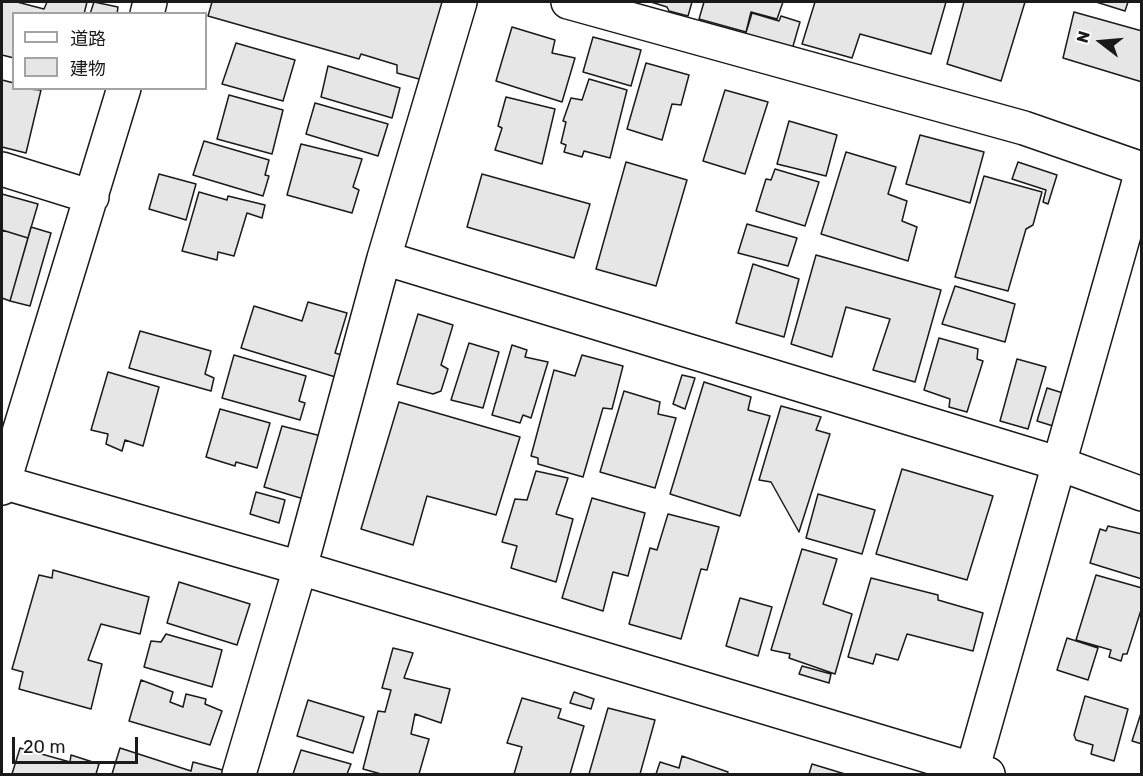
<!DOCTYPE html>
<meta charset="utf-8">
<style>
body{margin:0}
#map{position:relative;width:1143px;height:776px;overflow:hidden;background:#fff;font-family:Rubik,"Noto Sans JP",sans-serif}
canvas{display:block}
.frame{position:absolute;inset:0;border:3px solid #1a1a1a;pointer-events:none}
.legend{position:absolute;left:12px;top:12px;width:195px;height:78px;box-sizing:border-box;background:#fff;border:2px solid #a3a3a3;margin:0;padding:8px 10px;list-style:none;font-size:18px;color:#1a1a1a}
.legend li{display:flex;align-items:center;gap:12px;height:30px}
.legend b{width:30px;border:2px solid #a3a3a3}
.north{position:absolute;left:1071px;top:12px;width:60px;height:60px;-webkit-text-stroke:4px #fff;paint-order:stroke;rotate:286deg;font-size:16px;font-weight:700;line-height:24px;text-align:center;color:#1a1a1a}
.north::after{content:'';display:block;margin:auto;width:21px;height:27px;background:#1a1a1a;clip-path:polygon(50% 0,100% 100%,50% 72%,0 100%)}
.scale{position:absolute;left:12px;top:737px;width:126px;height:27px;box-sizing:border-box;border:3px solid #1a1a1a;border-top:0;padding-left:8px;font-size:18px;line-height:21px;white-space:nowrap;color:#1a1a1a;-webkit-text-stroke:4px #fff;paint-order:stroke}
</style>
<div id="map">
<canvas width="1143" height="776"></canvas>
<div class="frame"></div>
<ul class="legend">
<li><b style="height:8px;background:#fff"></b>道路</li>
<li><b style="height:16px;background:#e6e6e6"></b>建物</li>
</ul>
<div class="north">N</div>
<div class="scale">20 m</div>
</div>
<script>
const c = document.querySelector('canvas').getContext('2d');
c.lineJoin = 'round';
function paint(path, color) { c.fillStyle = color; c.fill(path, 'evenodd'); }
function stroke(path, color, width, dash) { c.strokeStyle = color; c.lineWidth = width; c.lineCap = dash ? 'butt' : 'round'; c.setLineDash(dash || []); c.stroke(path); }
const building = new Path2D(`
 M2,2H17L44,9L47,2H87L84,14H14V58L2,55Z
 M94,2L118,7L117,14H90Z
 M212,2H451L430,82L397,73V65L361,54L359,59L208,16Z
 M651,2H692L688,16L669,11L667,7Z
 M704,2H783L777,19L751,12L746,32L699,19Z
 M815,2H946L931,54L860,34L852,58L802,44Z
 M964,2H1025L1001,81L947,64Z
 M1096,2H1128L1125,11Z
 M1074,12L1142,31V82L1063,58Z
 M752,13L779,21L781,16L800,22L791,53L744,39Z
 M512,27L555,40L552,53L575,58L562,102L496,81Z
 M593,37L641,50L631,86L583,72Z
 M236,43L295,60L283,101L222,84Z
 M646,63L689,75L681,105L672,104L662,140L627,129Z
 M328,66L400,88L392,118L321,97Z
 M589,79L627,90L610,158L584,151L582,157L564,152L566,145L561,143L566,122L563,121L571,98L582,100Z
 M2,80L14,83V88L41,90L26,153L2,147Z
 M725,90L768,102L745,174L703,161Z
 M229,95L283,110L272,154L217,139Z
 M506,97L555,109L542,164L495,150L502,128L498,126Z
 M315,103L388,124L378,156L306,134Z
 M789,121L837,135L826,176L777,164Z
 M920,135L984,152L970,203L906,184Z
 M204,141L269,160L265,175L269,176L263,196L193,175Z
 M301,144L362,159L353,187L359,190L352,213L287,195Z
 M846,152L896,167L888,194L907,201L902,221L917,227L908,261L821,234Z
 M626,162L687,180L656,286L596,269Z
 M1018,162L1057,175L1048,204L1043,202L1046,190L1012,179Z
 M775,169L819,182L805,226L756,211L766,179L771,180Z
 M159,174L196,184L186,220L149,209Z
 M482,174L590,204L574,258L467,227Z
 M984,176L1042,192L1033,225L1026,229L1008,291L955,277Z
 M199,192L227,200L228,196L265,205L262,218L247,213L234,256L218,252L217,260L182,251Z
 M2,194L38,204L28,238L2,230Z
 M747,224L797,238L788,266L738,253Z
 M31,227L51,233L30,306L10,301Z
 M2,230L28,238L10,301L2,298Z
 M816,255L941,290L915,382L873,370L890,319L846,307L832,357L791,344Z
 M753,264L799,279L784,337L736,323Z
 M955,286L1015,304L1005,342L942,324Z
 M308,302L347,313L335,353L348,357L342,379L241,348L254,306L302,321Z
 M418,314L453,325L441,365L448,369L441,391L433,394L397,384Z
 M140,331L211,351L205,374L214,378L211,391L129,368Z
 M939,338L978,349L977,359L983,361L967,412L949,407L950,399L924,390Z
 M469,343L499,352L483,408L451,400Z
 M512,345L527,350L525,357L548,362L531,418L523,415L520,423L492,415Z
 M234,355L306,376L299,401L305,403L300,420L222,398Z
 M582,355L623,366L612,409L603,408L583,477L538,464V458L531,456L554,370L575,376Z
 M1017,359L1046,367L1028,429L1000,421Z
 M108,372L159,387L143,446L125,440L122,451L106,444L108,434L91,430Z
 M682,375L695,378L685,409L673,404Z
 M704,382L751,397L748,410L770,416L740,516L670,494Z
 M1047,388L1063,393L1053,426L1037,421Z
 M624,391L660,402L658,414L676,418L655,488L600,472Z
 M399,402L520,437L496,515L427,496L413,545L361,529Z
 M781,406L821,417L816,430L830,434L799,532L771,482L759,480Z
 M220,409L270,423L257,468L236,462L235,466L206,457Z
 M282,426L325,437L307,500L264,487Z
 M902,469L993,496L967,580L876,554Z
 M536,471L568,478L556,514L573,519L556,582L511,568L517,546L502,542L515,499L527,500Z
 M256,492L285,500L279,523L250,514Z
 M818,494L875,510L862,554L806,538Z
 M592,498L645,513L628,576L613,572L603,611L562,598Z
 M668,514L719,527L707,570L701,569L681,639L629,624L650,548L657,550Z
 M1108,526L1142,534V579L1090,563L1100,529L1106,531Z
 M802,549L837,559L823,604L852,614L835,674L789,658L790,654L771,650Z
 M53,570L149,597L140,634L101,624L88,660L102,664L91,709L19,689L23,672L12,669L39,575L52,578Z
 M1096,575L1142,588V607L1127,654H1123L1121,661L1109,657L1111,650L1076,640Z
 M871,578L938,595V600L983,613L973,651L907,634L898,660L876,654L873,664L848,657Z
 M179,582L250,604L237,645L167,623Z
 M740,598L772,607L758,656L726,646Z
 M166,634L222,650L212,687L144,667L151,641L161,642Z
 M1067,638L1098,648L1088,680L1057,670Z
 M393,648L413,653L404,678L450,689L441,723L415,714L411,734L429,739L419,774H381L363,769L378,711L385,712L391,690L382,688Z
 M802,666L831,674L829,683L799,674Z
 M141,680L173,692L170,702L183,707L186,694L206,699L205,704L222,711L210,745L129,721Z
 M574,692L594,699L591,709L570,703Z
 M1085,696L1128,709L1114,761L1091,754L1093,745L1076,740L1074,735Z
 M522,698L561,709L558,718L584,726L570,774H514L522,747L507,743Z
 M308,700L364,717L353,753L297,736Z
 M608,708L655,720L640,774H589Z
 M1142,710V744L1132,741Z
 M20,748L70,762L71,755L99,764L96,774H12Z
 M120,748L191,771L193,762L230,772L229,774H112Z
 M301,750L351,764L347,774H293Z
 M682,756L728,772L727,774H656L660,762L679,768Z
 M812,764L845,774H809Z`);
paint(building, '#e6e6e6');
stroke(building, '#1a1a1a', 1.5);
const minor = new Path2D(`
 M568,2L1024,128L1142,169
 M147,14L150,2
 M2,169L92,197
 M384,258L1060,464L1142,494
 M2,482L300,568L988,774
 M2,488L124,88
 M239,774L300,568L384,258L460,2
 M971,774L1142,171`);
stroke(minor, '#1a1a1a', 36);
stroke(minor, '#fff', 33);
</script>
